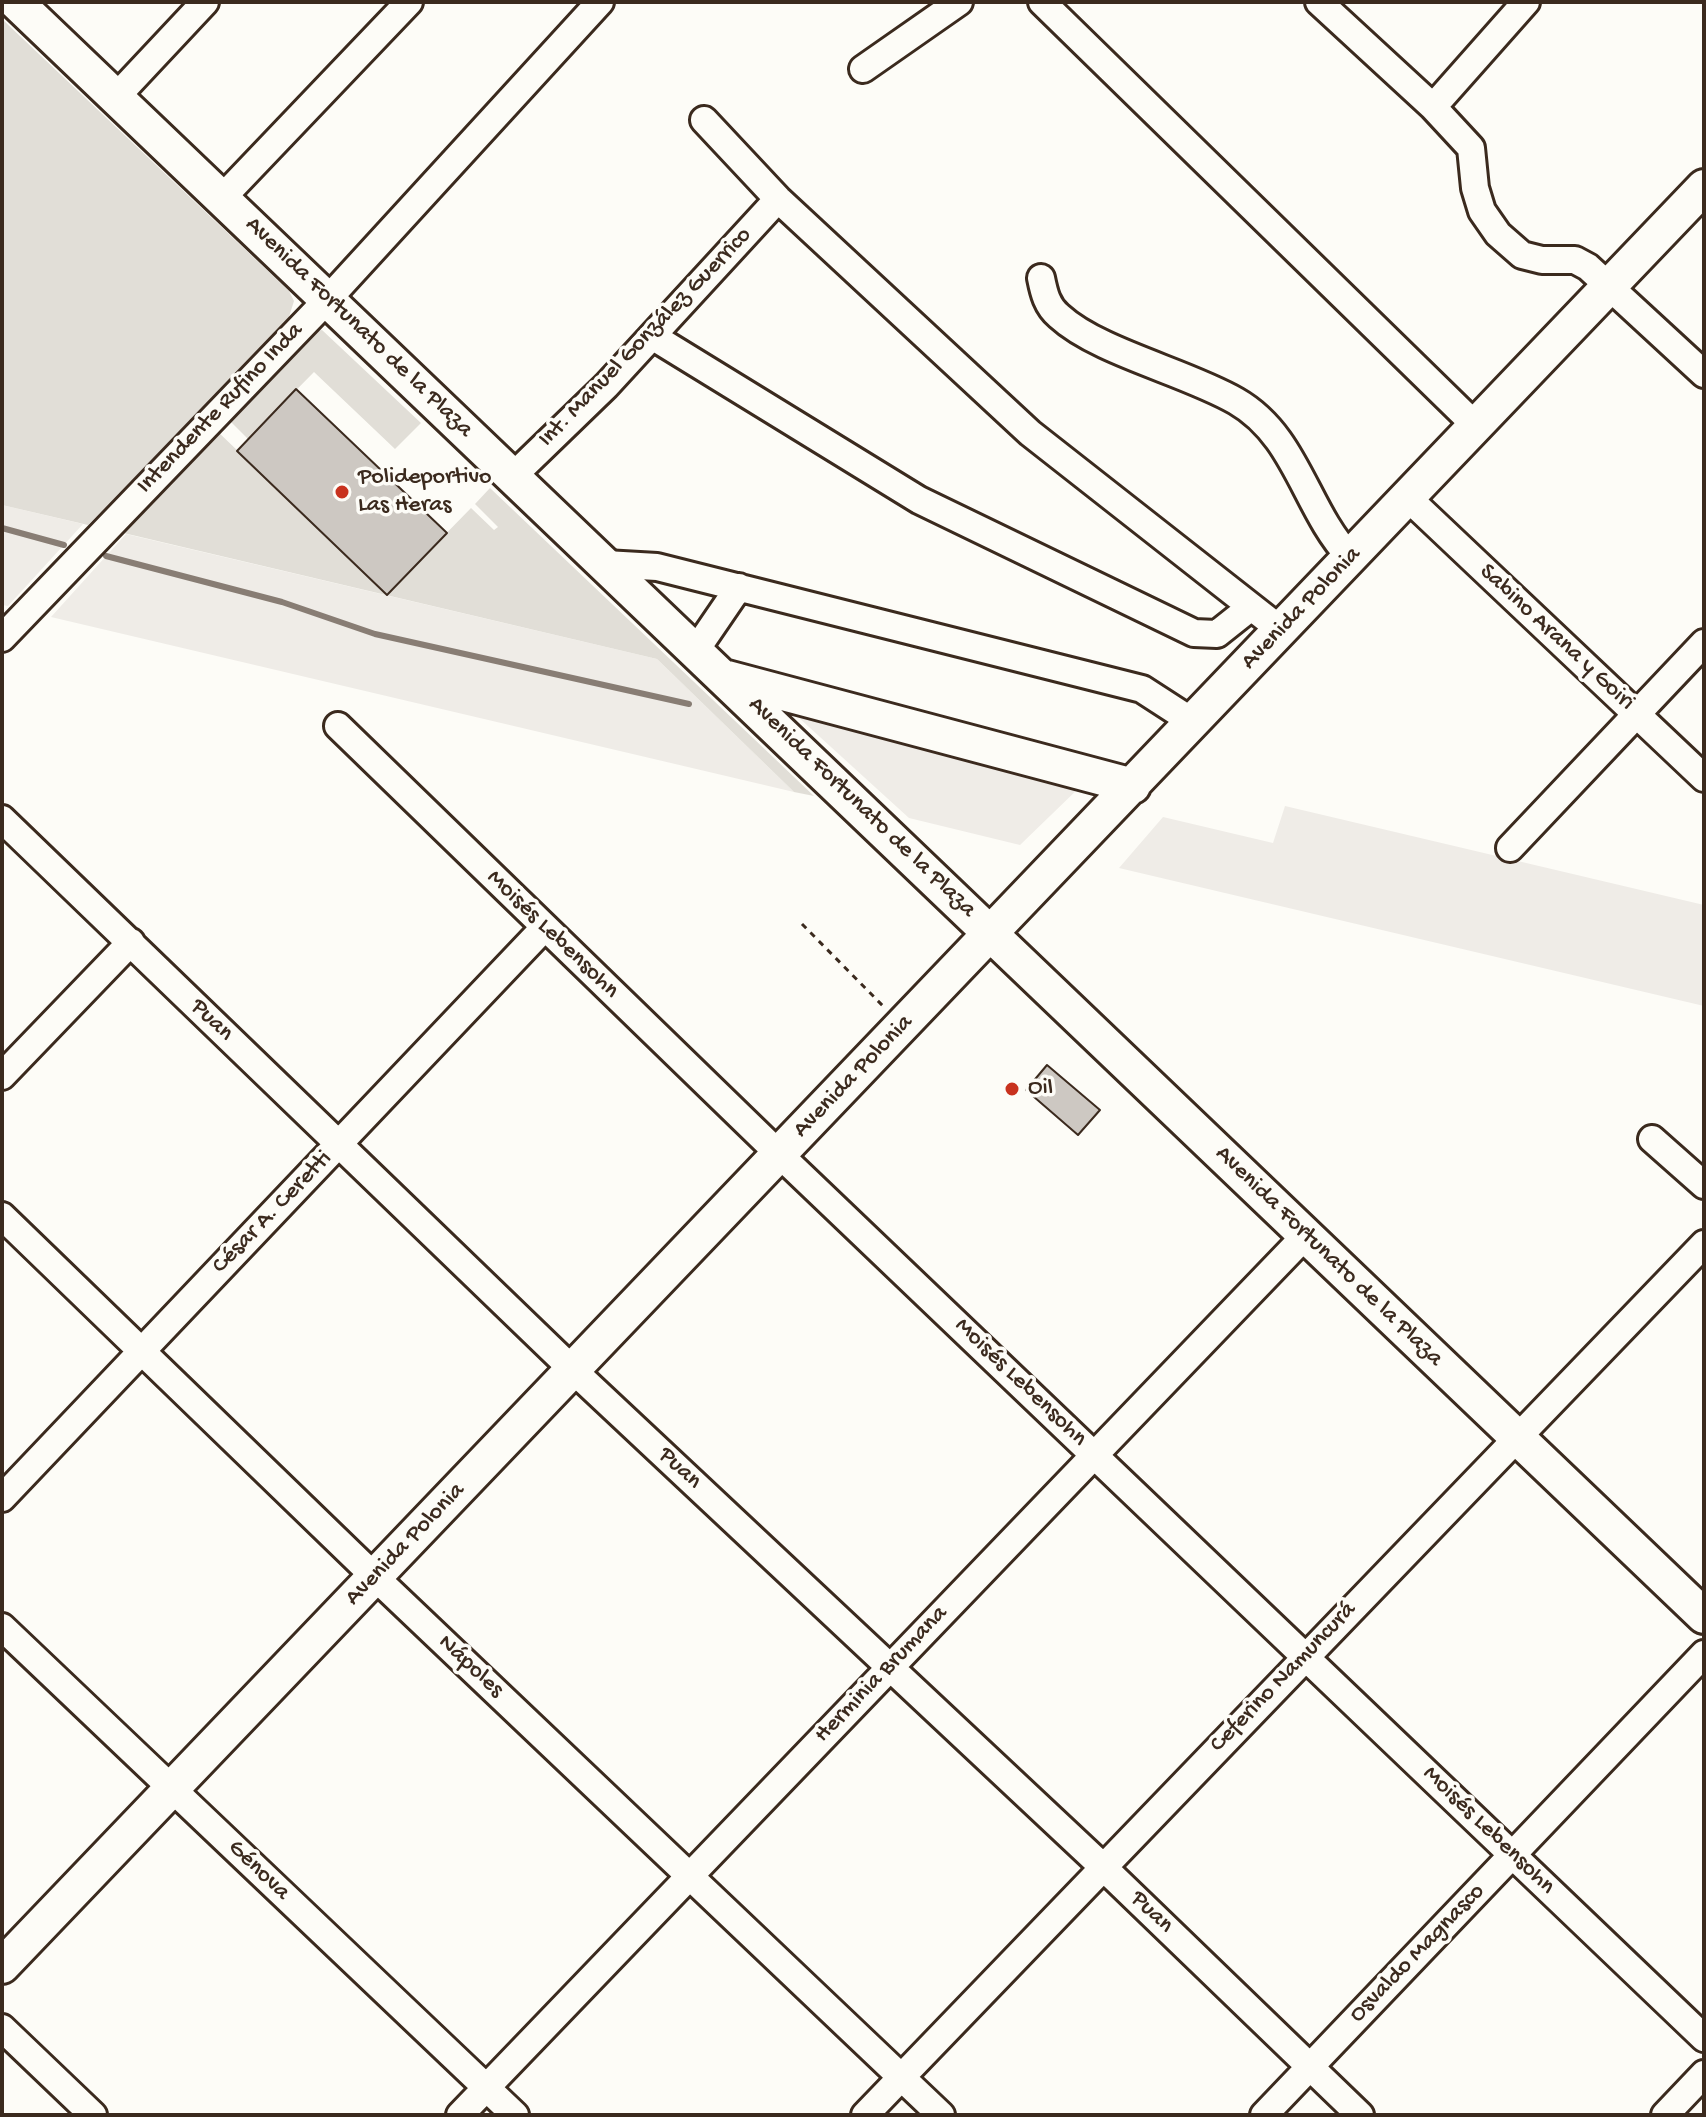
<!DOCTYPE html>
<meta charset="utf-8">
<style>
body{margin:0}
#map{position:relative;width:1706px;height:2117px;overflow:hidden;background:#fdfcf7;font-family:"Gochi Hand",sans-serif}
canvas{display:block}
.frame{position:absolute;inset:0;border:4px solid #3b2a1e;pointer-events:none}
</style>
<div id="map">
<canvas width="1706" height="2117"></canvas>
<div class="frame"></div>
</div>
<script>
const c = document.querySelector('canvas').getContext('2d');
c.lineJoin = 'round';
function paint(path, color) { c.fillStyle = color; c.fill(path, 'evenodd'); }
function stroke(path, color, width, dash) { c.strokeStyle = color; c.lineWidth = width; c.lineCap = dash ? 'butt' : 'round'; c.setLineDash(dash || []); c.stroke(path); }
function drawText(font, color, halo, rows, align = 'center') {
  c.font = font + ' "Gochi Hand",sans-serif'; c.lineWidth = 7; c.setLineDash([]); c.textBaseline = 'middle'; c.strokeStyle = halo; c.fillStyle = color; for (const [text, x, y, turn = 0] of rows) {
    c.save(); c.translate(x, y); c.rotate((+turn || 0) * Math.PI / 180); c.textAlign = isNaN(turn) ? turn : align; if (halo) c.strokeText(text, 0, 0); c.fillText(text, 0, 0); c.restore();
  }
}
paint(new Path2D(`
 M2,505L83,524L8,606L2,605Z
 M126,534L657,659L794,792L51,617Z
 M798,717L1081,786L1020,845L909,818Z
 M1285,806L1704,905V1006L1119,868L1163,817L1273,843Z`), '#efece7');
paint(new Path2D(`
 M2,19L289,291L294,301L288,320L88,525L2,505Z
 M322,330L421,423L395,449L314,372L248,439L226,417L312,332Z
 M215,429L387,594L471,508L494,530L498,527L475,504L490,488L814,796L794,792L657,659L115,531Z`), '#e1ded7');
stroke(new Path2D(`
 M2,528L64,545
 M106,556L282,602L375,634L689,704`), '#887d74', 6);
const building = new Path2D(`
 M296,389L447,533L387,595L237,451Z
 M1047,1065L1100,1110L1078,1135L1026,1090Z`);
paint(building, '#cdc8c2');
stroke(building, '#3b2a1e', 2);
const minor = new Path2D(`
 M1042,2L1476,426
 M1319,2L1433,107L1471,148L1475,188L1482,211L1498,234L1522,255L1542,260H1575L1588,267L1704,374
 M863,69L959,2
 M116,97L205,2
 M1433,107L1526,2
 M704,120L778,199L1030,433L1281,630
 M222,198L409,2
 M1041,278C1044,293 1047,306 1059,316C1098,352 1186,372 1236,401C1297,436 1305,509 1350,557
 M652,336L919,500L1194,633L1217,634L1251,607
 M513,476L606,386L778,199
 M1408,498L1704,778
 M605,564L657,567L1142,689L1193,722
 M2,638L328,299L600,2
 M696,650L739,587
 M338,726L780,1155L1704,2038
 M2,819L573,1370L1103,1867L1360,2115
 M1510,848L1704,643
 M2,1076L131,942
 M1652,1139L1704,1185
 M2,1216L375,1577L941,2115
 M2,1498L544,928
 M2,1627L515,2115
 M2,2028L93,2115
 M460,2115L1305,1236
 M865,2115L1704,1244
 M1264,2115L1704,1654
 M1665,2115L1704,2074`);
const major = new Path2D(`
 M16,2L1704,1616
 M727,678L1133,786
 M2,1966L1704,187`);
stroke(minor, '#3b2a1e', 32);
stroke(major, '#3b2a1e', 40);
stroke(new Path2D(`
 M802,924L883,1006`), '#3b2a1e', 3, [6, 6]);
stroke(minor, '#fdfcf7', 26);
stroke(major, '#fdfcf7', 34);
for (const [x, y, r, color] of [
 [342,492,8,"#c8321e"],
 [1012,1089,8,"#c8321e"]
]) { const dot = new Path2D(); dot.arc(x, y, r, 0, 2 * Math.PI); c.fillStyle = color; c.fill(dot); stroke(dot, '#fdfcf7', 3); }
drawText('24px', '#3b2a1e', '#fdfcf7', [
 ["Avenida Fortunato de la Plaza",358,328,44],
 ["Int. Manuel González Guerrico",646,338,-46],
 ["Intendente Rufino Inda",221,409,-46],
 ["Avenida Polonia",1302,609,-46],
 ["Sabino Arana y Goiri",1556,638,43],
 ["Avenida Fortunato de la Plaza",861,808,44],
 ["Moisés Lebensohn",552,935,44],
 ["Puan",211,1021,44],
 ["Avenida Polonia",854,1077,-46],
 ["César A. Ceretti",273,1213,-46],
 ["Avenida Fortunato de la Plaza",1328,1257,44],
 ["Moisés Lebensohn",1020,1383,44],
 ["Puan",679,1469,43],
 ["Avenida Polonia",406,1545,-46],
 ["Nápoles",470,1667,43],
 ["Herminia Brumana",882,1675,-46],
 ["Ceferino Namuncurá",1284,1678,-46],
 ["Moisés Lebensohn",1488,1831,44],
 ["Génova",258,1871,44],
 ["Puan",1151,1913,44],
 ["Osvaldo Magnasco",1418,1954,-46]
]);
drawText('24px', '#3b2a1e', '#fdfcf7', [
 ["Polideportivo",358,478],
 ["Las Heras",358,506],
 ["Oil",1028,1089]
], 'left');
</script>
